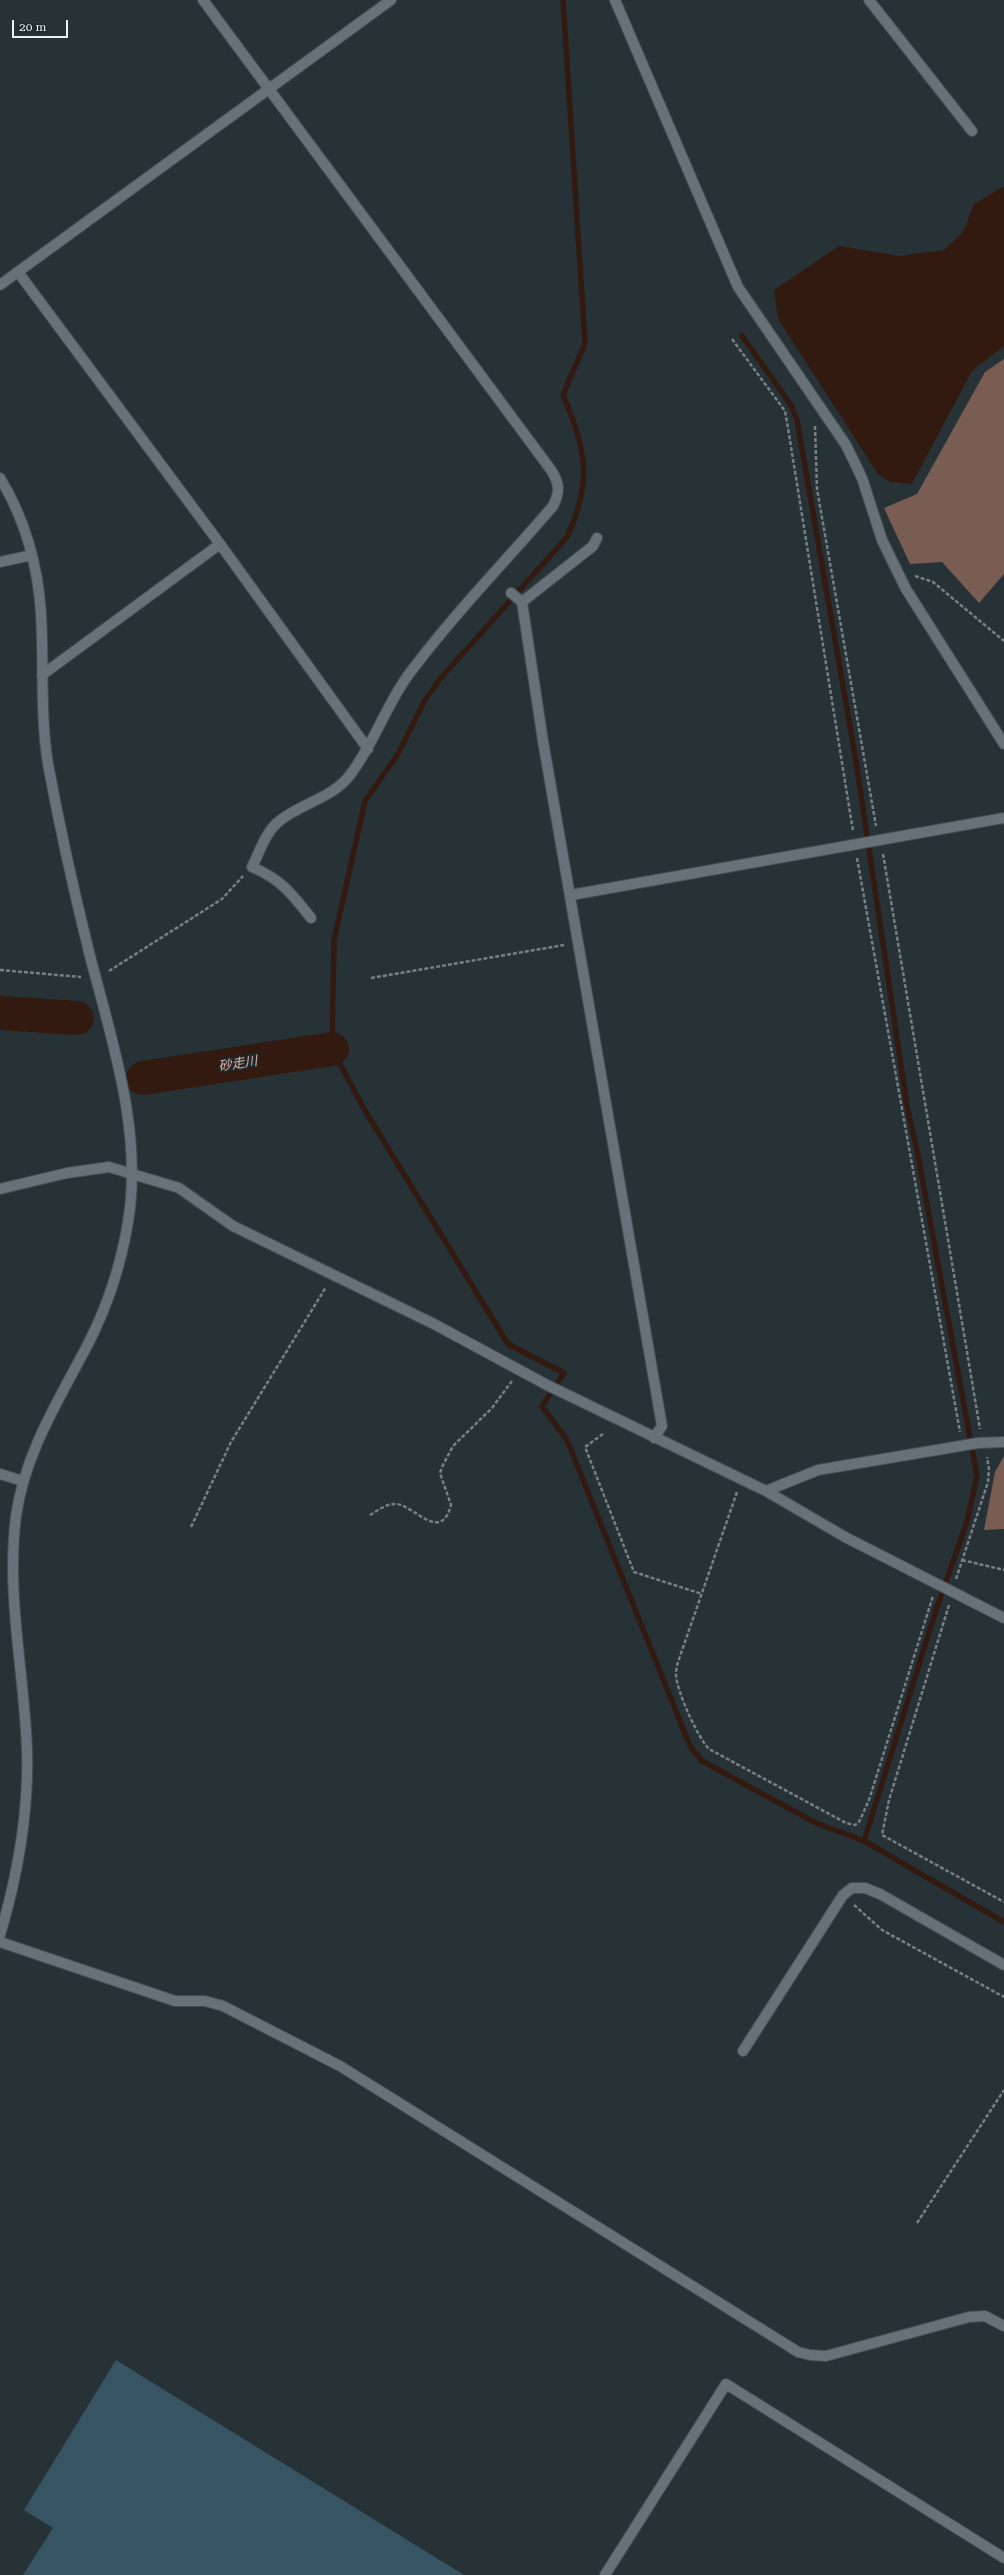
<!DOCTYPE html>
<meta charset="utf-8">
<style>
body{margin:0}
#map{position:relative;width:1004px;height:2575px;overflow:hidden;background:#273237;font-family:"Roboto Serif",serif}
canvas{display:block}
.scale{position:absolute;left:12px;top:20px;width:56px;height:18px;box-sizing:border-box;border:2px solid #eaf1f4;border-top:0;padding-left:5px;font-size:12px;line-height:14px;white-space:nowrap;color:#eaf1f4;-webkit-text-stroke:3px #1e282d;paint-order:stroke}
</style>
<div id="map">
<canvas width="1004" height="2575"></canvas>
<div class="scale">20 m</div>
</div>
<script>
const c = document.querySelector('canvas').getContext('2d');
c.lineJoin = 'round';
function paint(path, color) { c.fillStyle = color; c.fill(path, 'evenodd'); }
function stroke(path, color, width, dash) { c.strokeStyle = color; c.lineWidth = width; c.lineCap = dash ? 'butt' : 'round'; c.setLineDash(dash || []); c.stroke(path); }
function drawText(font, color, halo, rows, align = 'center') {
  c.font = font + ' "Roboto Serif","Noto Sans JP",serif'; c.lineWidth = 4; c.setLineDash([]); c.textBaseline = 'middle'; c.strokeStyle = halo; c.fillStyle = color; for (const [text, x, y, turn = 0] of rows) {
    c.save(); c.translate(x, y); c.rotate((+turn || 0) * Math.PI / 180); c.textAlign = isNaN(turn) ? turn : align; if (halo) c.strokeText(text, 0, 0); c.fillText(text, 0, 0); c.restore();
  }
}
paint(new Path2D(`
 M1004,359V574L979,603L942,562L910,564L884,508L917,494L985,372Z
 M1004,1456V1529L984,1530L995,1472Z`), '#7a5d52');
paint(new Path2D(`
 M1004,186V346L972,371L912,484L890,482L878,474L778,319L774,290L839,246L899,256L944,250L963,232L974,204Z`), '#321a10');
stroke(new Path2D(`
 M563,0L585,343L563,395C586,448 593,482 567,537L440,679L425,700L398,754L365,801L334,940L332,1049L364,1109L508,1344L564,1373L542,1406L567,1440L690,1746L702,1761L816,1823L864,1841L1004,1922
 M742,336L791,405L797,420L856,761L907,1106L917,1150L977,1476L967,1522L937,1607L864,1841`), '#321a10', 5.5);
stroke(new Path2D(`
 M0,1013L77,1018
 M143,1078L332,1049`), '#321a10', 34);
paint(new Path2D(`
 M116,2360L145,2378L464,2575H23L53,2528L24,2510Z`), '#375463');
const minor = new Path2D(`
 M203,0L551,470C560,484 560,492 553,506C505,562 453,615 409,674C386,705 374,744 350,775C332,799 298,804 277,823C265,834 259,853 252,867C282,880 291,893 311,918
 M615,0L738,287L846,445L862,478L882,540L906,589L1004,744
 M869,0L972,131
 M18,272L220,544L42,675
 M0,285L391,0
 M0,478C25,519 38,566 41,614C44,664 40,715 48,764C60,829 74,892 90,956C112,1041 143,1133 128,1222C121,1265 108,1305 88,1344C59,1400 25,1452 16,1516C6,1595 24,1671 27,1749C29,1813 18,1874 0,1935
 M597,538L593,546L522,602L543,741L662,1426L654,1438
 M220,544L368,749
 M0,562L32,555
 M511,593L522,602
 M571,895L1004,818
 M0,1189L67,1173L109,1167L179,1188L233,1226L434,1324L547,1385L766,1491L845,1537L1004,1618
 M0,1474L23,1481
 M766,1491L818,1470L978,1443L1004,1442
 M0,1942L175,2001H205L223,2006L340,2066L798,2352L810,2355L826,2356L969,2317L985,2316L1004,2326
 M743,2051L843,1895L852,1888H865L880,1894L1004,1965
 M605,2575L726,2384L1004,2558`);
stroke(minor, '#444e52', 12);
stroke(new Path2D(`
 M732,339L785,411L787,422L853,831
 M815,426L817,489L876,826
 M915,576L933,582L1004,641
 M883,854L980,1429
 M857,858L960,1432
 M0,970L81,977
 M109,971L222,899L243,876
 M371,978L564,945
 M603,1434L585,1447L634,1572L702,1594
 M737,1492L678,1662C677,1665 676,1670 676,1674C676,1690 698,1738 709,1749L846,1823L855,1825L859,1822L869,1800L933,1596
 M370,1515C377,1511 387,1503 396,1504C414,1505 441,1544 451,1505L440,1473L443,1465L453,1446L492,1408L512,1381
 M191,1527L231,1442L326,1287
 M962,1560L1004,1570
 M956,1579L988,1482L989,1469L987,1457
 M949,1605L889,1800L882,1835L1004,1902
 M854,1905L882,1930L1004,1997
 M917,2223L1004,2090`), '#778084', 2.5, [4, 2]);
stroke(minor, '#667278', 10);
drawText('italic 13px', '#e9b29c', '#1e282d', [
 ["砂走川",238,1064,-9]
]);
</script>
